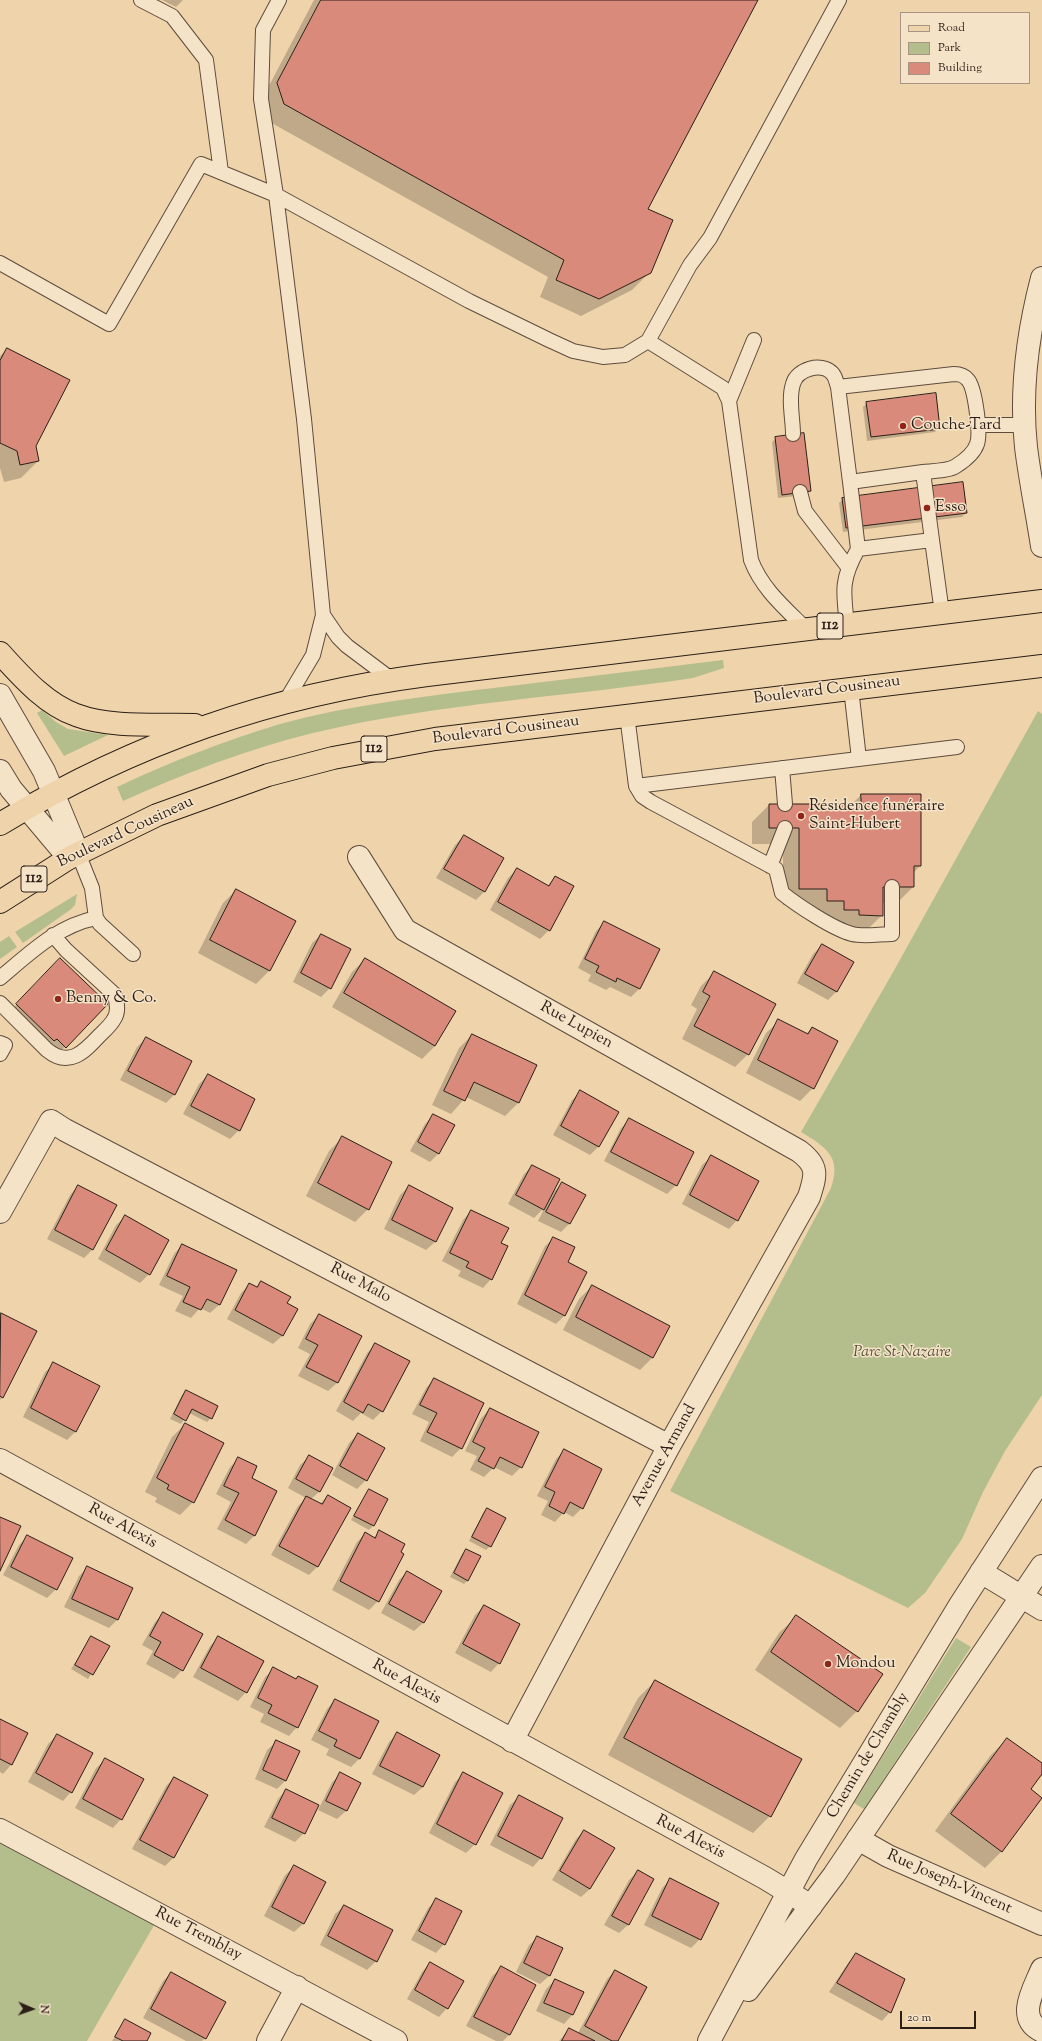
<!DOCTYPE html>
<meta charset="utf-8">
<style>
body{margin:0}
#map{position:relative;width:1042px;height:2041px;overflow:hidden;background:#efd4ab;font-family:"Sorts Mill Goudy",serif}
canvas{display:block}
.legend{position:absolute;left:900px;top:12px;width:130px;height:72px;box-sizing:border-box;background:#f5e3c8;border:1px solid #a59582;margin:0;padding:5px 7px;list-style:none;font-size:12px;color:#2c1f18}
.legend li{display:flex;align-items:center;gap:8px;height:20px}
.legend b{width:20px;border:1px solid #a59582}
.north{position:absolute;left:12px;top:1989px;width:40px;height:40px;-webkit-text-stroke:3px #f5e3c8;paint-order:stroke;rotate:92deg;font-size:11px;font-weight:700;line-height:16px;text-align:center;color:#2c1f18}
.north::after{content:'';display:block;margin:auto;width:14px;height:18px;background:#2c1f18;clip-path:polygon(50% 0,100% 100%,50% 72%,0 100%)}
.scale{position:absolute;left:900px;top:2011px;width:76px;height:18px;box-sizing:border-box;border:2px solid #2c1f18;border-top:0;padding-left:5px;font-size:12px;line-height:14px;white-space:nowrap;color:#2c1f18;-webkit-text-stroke:3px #f5e3c8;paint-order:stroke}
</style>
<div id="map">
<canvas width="1042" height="2041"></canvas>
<ul class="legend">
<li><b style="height:5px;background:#efd4ab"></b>Road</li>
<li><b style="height:11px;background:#b4be8d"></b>Park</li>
<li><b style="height:11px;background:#d98a7a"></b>Building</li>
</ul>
<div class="north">N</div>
<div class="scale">20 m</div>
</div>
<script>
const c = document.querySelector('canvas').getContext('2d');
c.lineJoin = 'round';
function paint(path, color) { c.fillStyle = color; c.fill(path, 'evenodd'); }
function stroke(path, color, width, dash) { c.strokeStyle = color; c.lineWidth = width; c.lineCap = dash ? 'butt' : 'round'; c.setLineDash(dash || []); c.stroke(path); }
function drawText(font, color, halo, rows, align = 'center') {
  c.font = font + ' "Sorts Mill Goudy",serif'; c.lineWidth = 3; c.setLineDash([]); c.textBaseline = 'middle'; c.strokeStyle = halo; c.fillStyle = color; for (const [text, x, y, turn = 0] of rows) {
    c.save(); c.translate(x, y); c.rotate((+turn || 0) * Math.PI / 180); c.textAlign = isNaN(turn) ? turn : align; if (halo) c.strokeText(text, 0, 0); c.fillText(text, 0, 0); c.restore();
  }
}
paint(new Path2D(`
 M723,660L724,668L693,678C567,697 438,703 313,733C248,749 185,773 123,801L117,787C170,762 224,741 280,724C353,704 428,696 502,687C576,678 650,669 723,660Z
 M42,710L56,722L68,729L108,735L64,756L37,713Z
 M1038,711L1042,714V1395L1005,1451L983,1492L962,1539L925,1593L908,1608L670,1491L831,1188C842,1157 826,1147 801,1132L892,974Z
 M77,894L75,905L70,910L23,943L15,932Z
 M9,936L17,947L0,959V942Z
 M956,1638L971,1647L864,1809L854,1803Z
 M0,1830L160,1915L87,2041H0Z`), '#b4be8d');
paint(new Path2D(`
 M162,0H183L176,7Z
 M314,0H757L646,209L650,272L632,290L581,316L540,297L548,277L268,121L261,101Z
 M7,349L38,461L21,478L4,482L0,468V356Z
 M867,403L939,428L935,432L867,441L863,407Z
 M776,438L810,491L806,495L778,498L772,442Z
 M843,499L966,513L962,517L843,532L839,503Z
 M861,795L920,866L913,873V887L896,904L882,903V915L865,932H842L810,905H783V844H752V822L769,805H851Z
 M464,836L484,892L476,900L436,878L455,845Z
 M517,869L547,886L556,877L549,930L540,939L490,910L508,878Z
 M236,890L295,921L269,971L256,984L198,953L223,903Z
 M604,923L658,949L639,989L631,997L610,987L606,990L588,981L591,975L578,968L596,931Z
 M321,935L330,988L321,997L293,982L312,943Z
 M822,945L852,963L836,992L828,1000L797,983L813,954Z
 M365,959L454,1011L435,1046L422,1059L332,1007L352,972Z
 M47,972L107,1004L52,1060L41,1053L4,1018Z
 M714,973L748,1054L735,1067L682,1039L697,1009L691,1005L701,986Z
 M779,1021L806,1034L812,1028L813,1088L800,1101L746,1073L766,1033Z
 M472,1035L536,1066L518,1103L505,1116L466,1097L451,1114L432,1105L459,1048Z
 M146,1038L174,1095L166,1103L120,1080L137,1047Z
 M208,1075L239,1130L230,1139L183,1114L199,1084Z
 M581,1091L598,1147L590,1155L553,1135L572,1100Z
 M434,1115L438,1154L430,1162L410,1151L425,1124Z
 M629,1120L676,1185L667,1194L604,1161L621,1128Z
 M342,1138L368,1209L355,1222L306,1196L329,1151Z
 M711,1157L737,1220L729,1229L682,1204L702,1165Z
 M532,1166L551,1194L562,1184L569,1224L561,1232L538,1221L545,1207L534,1218L508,1204L524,1174Z
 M78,1186L93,1249L84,1258L47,1239L70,1195Z
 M409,1186L452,1208L435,1242L426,1250L384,1229L400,1195Z
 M471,1211L500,1243L491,1279L483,1288L458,1276L461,1271L442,1261L463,1220Z
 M125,1217L149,1274L140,1283L98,1259L116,1225Z
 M554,1238L566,1263L565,1315L556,1324L517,1304L545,1246Z
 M182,1245L235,1270L219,1305L210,1313L200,1308L191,1318L175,1311L183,1296L159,1285L174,1254Z
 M261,1282L286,1304L296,1310L282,1336L273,1344L227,1319L241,1293L250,1284L256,1288Z
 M592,1286L653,1357L640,1370L563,1330L579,1299Z
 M1,1314L3,1397L0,1400V1315Z
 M319,1315L360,1336L337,1383L328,1391L298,1376L310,1354L298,1348L310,1324Z
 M376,1344L382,1411L373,1420L361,1413L353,1421L336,1411L367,1353Z
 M54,1364L76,1431L67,1440L23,1417L45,1372Z
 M434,1379L461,1448L452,1457L420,1441L429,1422L412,1414L426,1388Z
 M186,1391L211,1418L207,1422L189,1413L181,1424L170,1419L182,1395Z
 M490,1409L521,1467L512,1476L494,1467L484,1477L470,1470L477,1456L465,1451L481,1418Z
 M185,1424L193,1502L180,1515L155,1502L157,1498L145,1492L172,1437Z
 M358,1434L366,1480L357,1489L332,1475L349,1443Z
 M564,1451L582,1508L573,1517L564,1512L555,1522L541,1515L548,1501L537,1496L556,1459Z
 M309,1457L332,1469L319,1492L311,1499L320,1504L328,1496L349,1508L317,1567L309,1575L271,1555L298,1506L306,1498L288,1488L300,1465Z
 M239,1458L255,1535L246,1544L217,1529L231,1502L216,1494L230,1467Z
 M369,1490L386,1499L373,1526L369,1530L351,1520Z
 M487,1509L490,1546L486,1550L469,1541L483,1513Z
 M380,1532L378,1601L369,1610L332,1590L357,1542L365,1534L373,1538Z
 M28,1536L56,1589L47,1598L3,1575L19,1545Z
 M466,1550L468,1580L464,1584L450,1577L462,1554Z
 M88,1567L132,1588L117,1620L109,1628L64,1607L79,1576Z
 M407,1572L441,1591L423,1623L414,1631L381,1613L399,1580Z
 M484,1606L499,1663L491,1672L455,1653L475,1615Z
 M164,1613L182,1670L174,1679L146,1664L153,1651L142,1645L155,1622Z
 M796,1617L857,1711L840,1728L755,1670L779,1633Z
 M92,1637L108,1647L88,1679L71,1669Z
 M218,1638L246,1692L238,1701L193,1677L210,1646Z
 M274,1669L295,1679L298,1677L297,1727L289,1736L260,1722L264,1714L250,1707L265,1677Z
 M655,1681L770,1816L753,1833L608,1755L638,1698Z
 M335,1700L378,1722L359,1759L351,1767L326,1755L329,1749L311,1740L327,1709Z
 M0,1720L27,1733L11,1765L3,1774L0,1772Z
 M397,1734L423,1787L414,1795L372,1774L389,1742Z
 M57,1735L71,1792L63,1801L28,1782L48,1744Z
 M1007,1739L1042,1765V1772L1029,1790L1002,1851L985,1868L935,1831L990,1756Z
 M276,1742L286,1780L277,1789L255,1779L267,1750Z
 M105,1760L121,1819L113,1828L75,1808L96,1768Z
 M341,1774L360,1783L346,1811L337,1819L318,1810L332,1782Z
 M464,1774L475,1844L466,1853L429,1833L455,1782Z
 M174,1778L173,1858L165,1866L132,1849L166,1786Z
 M286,1790L304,1833L295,1842L264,1827L278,1799Z
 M519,1797L541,1858L533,1867L490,1845L510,1805Z
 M584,1831L614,1848L590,1889L581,1897L552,1880L576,1839Z
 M294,1867L324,1883L303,1924L294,1932L264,1916L285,1875Z
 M638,1871L653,1880L628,1925L619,1933L604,1925L629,1880Z
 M670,1880L700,1939L691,1948L644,1925L662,1888Z
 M436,1900L444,1944L436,1953L411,1940L428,1908Z
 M344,1906L376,1961L367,1970L320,1945L335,1914Z
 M538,1937L562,1949L549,1976L540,1984L516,1972L529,1945Z
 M856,1954L890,2012L882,2021L829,1992L848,1963Z
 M430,1963L447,2008L439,2017L407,1999L422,1972Z
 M501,1968L535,1985L509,2035L503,2041H496L466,2026L492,1976Z
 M615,1971L617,2041H559L569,2029L578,2033L607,1979Z
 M171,1973L205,2038L202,2041H186L143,2018L163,1981Z
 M555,1980L582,1992L572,2015L564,2024L536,2011L546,1989Z
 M126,2020L146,2041H112Z`), '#0003');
const building = new Path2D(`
 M321,0H758L648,209L673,220L651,273L599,299L556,280L564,260L284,104L277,83Z
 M7,348L70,380L36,446L39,461L20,465L17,451L0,443V361Z
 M936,393L940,429L871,437L866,402Z
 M804,433L811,491L782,495L775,437Z
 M963,482L967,513L846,528L842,498Z
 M861,794H921V866H914V887H883V916L859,915V910H844V901H827V889H799V828H769V804H861Z
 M464,835L504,858L485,892L444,869Z
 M517,868L549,886L555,876L574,886L550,931L498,902Z
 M236,889L296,921L270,971L210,940Z
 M604,921L660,949L640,989L617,978L616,982L596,972L599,966L585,959Z
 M321,934L351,949L331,989L301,973Z
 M822,944L854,962L837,992L805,974Z
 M60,958L108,1004L66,1048L57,1039L54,1041L16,1004Z
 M365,958L456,1011L435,1046L344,993Z
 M714,971L776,1004L749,1055L694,1026L710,996L703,992Z
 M778,1019L808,1034L812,1027L838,1041L814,1089L758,1060Z
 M472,1034L537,1065L519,1103L474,1082L465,1101L444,1091Z
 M146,1037L192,1061L175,1095L128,1071Z
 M208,1074L255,1099L240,1131L191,1106Z
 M580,1090L619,1112L599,1147L561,1126Z
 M433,1114L455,1125L439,1154L418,1142Z
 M629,1118L694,1152L677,1186L611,1152Z
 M342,1136L392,1162L369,1210L318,1183Z
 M711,1155L759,1181L738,1221L690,1195Z
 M532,1165L560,1179L544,1210L516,1195Z
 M562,1182L586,1195L570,1224L546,1212Z
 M78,1185L117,1205L93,1250L55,1230Z
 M409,1185L453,1208L436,1242L392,1220Z
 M471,1210L509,1228L501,1243L508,1246L492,1280L466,1267L469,1262L450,1253Z
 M125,1215L169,1240L150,1275L106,1250Z
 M553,1237L575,1247L568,1262L587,1272L565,1316L525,1295Z
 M182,1244L237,1270L220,1305L207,1299L201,1310L183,1302L190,1287L167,1276Z
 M261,1281L291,1297L287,1303L298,1309L283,1336L235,1310L249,1283L257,1287Z
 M592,1285L670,1326L653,1358L576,1317Z
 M1,1313L37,1331L3,1398L0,1396Z
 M319,1314L362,1336L338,1383L306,1367L318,1345L306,1339Z
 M375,1343L410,1361L383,1412L368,1404L363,1413L344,1402Z
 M53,1362L100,1386L76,1432L31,1408Z
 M434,1378L484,1403L462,1449L427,1432L437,1413L420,1405Z
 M186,1390L218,1406L212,1419L192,1409L186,1421L174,1414Z
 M490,1408L539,1432L522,1468L500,1457L494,1469L478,1461L485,1448L473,1442Z
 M185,1423L224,1443L194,1503L167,1489L169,1485L157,1478Z
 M358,1433L385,1448L367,1481L340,1466Z
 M564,1449L602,1469L583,1509L570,1502L564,1514L549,1506L555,1492L545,1487Z
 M309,1455L333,1468L320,1492L296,1479Z
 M238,1457L257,1466L252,1478L277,1491L255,1536L225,1520L239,1493L224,1486Z
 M369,1489L388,1499L374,1526L354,1516Z
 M328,1495L351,1508L318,1567L279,1546L306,1496L322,1504Z
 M487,1508L506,1518L491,1547L472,1537Z
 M0,1517L21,1526L0,1571Z
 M379,1530L405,1544L401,1552L404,1554L379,1602L340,1581L365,1532L375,1538Z
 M27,1535L73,1558L57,1590L11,1567Z
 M466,1549L481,1556L468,1581L454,1573Z
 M87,1566L133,1588L118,1620L72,1599Z
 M407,1571L442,1591L424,1623L389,1604Z
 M484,1605L520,1624L500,1664L463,1644Z
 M163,1612L203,1634L183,1671L154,1655L161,1642L150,1636Z
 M796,1615L883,1674L858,1712L771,1652Z
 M91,1636L110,1646L93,1675L75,1665Z
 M218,1636L264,1661L247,1693L201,1668Z
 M273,1667L296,1679L298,1676L318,1686L298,1728L268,1713L272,1705L258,1698Z
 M655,1680L802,1759L771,1817L624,1738Z
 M335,1699L379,1721L360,1759L334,1746L337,1740L319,1731Z
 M0,1719L28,1733L12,1765L0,1759Z
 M397,1732L440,1755L423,1787L380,1766Z
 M57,1734L93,1753L72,1793L36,1773Z
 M1007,1738L1042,1763V1774L1031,1789L1042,1798L1002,1852L951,1814Z
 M276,1740L300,1751L286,1781L263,1770Z
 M105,1758L144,1779L122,1820L83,1799Z
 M340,1772L361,1783L347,1811L326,1801Z
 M463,1772L503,1793L476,1845L437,1824Z
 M174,1777L208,1795L174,1858L140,1840Z
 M286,1789L319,1805L305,1834L272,1818Z
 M519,1795L563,1818L542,1859L498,1836Z
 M584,1830L615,1848L590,1889L560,1871Z
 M294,1865L326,1882L304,1924L272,1907Z
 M638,1870L654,1879L629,1925L612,1916Z
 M670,1878L719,1903L701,1940L652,1916Z
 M436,1898L462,1911L445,1945L419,1931Z
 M344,1905L393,1930L377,1962L328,1936Z
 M537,1936L563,1948L550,1976L524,1963Z
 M856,1953L905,1979L891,2013L837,1983Z
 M430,1962L464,1981L448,2009L415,1990Z
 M501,1966L536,1985L510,2035L474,2017Z
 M615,1970L647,1987L618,2041H612L585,2026Z
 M171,1972L226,2002L206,2039L151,2009Z
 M555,1979L584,1992L573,2015L544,2003Z
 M125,2019L151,2033L147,2041H123L115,2037Z
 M569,2028L595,2041H562Z`);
paint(building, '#d98a7a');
stroke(building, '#2c1f18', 1);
const service = new Path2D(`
 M141,0L172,16L206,60L221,172
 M279,0L263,30L261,99L276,195L304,419L323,615L313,655L285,702
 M0,263L109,324L201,164L276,195L469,301L549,340L573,351L603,357L625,355L648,341L690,265L710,238L839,0
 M648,341L723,388L729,401L751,560C762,589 785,608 806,629
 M838,387L954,374C960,374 964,375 968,380C975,388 981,433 977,444C974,453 964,461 956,466C949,471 932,471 923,472
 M729,401L754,340
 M978,425H1025
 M793,434C793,419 788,399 793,384C797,369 821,362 832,373C836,377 836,382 838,387L850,482
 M800,492L805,511L848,567
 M858,549L850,482L923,472L932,540
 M323,615L338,637L347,646L391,679
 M847,624C843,591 841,579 858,549L932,540L942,613
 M851,688L859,759
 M627,715L636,786L957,747
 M782,768L785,804
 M636,786L642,796L651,802L776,869L782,893C797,905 833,929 852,934C864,937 880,934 892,934V887
 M78,853L92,888L96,918L100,924L133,954
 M770,866L785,828
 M0,978C30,953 57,926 96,918
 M0,1003L47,1050C69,1068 84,1052 99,1036C104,1031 111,1025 114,1019C119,1012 117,1003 115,995L66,950L53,935
 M0,1043L5,1045L0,1054`);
const minor = new Path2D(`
 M359,857L405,930L799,1151C819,1166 816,1175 809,1197L669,1446L512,1741
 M0,1212L51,1121L65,1130L669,1446
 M0,1460L765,1878L811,1906
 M0,1830L396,2041
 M858,1839L888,1856L1042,1924
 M1042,1969C1034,1989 1015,2018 1042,2031
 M268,2041L297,1987`);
const tertiary = new Path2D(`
 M1042,278C1028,332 1020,391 1026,447C1030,480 1037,513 1042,546
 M0,695L44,771L78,853
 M0,771L11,789L69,858
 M981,1572L1042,1609
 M748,1990L834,1875L1042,1566
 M709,2041L806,1859L960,1605L1042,1478`);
const primary = new Path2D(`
 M0,653C21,676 45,704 76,715C110,728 158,724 195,725
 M0,824C134,743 272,695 427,675L1042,601
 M0,902L69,858L157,815L268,775L333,758L435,739L1042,666`);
stroke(service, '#5d4c3d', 16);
stroke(minor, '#5d4c3d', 24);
stroke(tertiary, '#5d4c3d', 24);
stroke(primary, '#2c1f18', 24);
stroke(service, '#f5e3c8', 14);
stroke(minor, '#f5e3c8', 22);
stroke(tertiary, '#f5e3c8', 22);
stroke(primary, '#efd4ab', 22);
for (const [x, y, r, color] of [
 [903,426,4,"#8f2418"],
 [927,508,4,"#8f2418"],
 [801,816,4,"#8f2418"],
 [58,999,4,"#8f2418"],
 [828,1664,4,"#8f2418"]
]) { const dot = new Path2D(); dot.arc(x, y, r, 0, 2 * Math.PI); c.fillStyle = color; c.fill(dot); stroke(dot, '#f5e3c8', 1.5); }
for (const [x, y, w] of [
 [830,626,26],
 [374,749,26],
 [34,879,26]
]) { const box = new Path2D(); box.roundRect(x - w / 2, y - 13, w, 26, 3); c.fillStyle = '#f5e3c8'; c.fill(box); stroke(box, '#2c1f18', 1); }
drawText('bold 15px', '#2c1f18', null, [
 ["112",830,626],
 ["112",374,749],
 ["112",34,879]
]);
drawText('16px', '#2c1f18', '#f5e3c8', [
 ["Couche-Tard",911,426],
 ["Esso",935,508],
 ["Résidence funéraire",809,807],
 ["Saint-Hubert",809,825],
 ["Benny & Co.",66,999],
 ["Mondou",836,1664]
], 'left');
drawText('16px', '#2c1f18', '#f5e3c8', [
 ["Boulevard Cousineau",827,691,-7],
 ["Boulevard Cousineau",506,731,-7],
 ["Boulevard Cousineau",126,833,-25],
 ["Rue Lupien",576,1026,29],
 ["Rue Malo",360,1284,28],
 ["Avenue Armand",665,1456,-61],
 ["Rue Alexis",122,1527,29],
 ["Rue Alexis",406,1683,29],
 ["Chemin de Chambly",869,1756,-59],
 ["Rue Alexis",690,1838,28],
 ["Rue Joseph-Vincent",949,1883,24],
 ["Rue Tremblay",198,1935,28]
]);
drawText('italic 16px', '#554f3b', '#f5e3c8', [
 ["Parc St-Nazaire",902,1353]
]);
</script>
